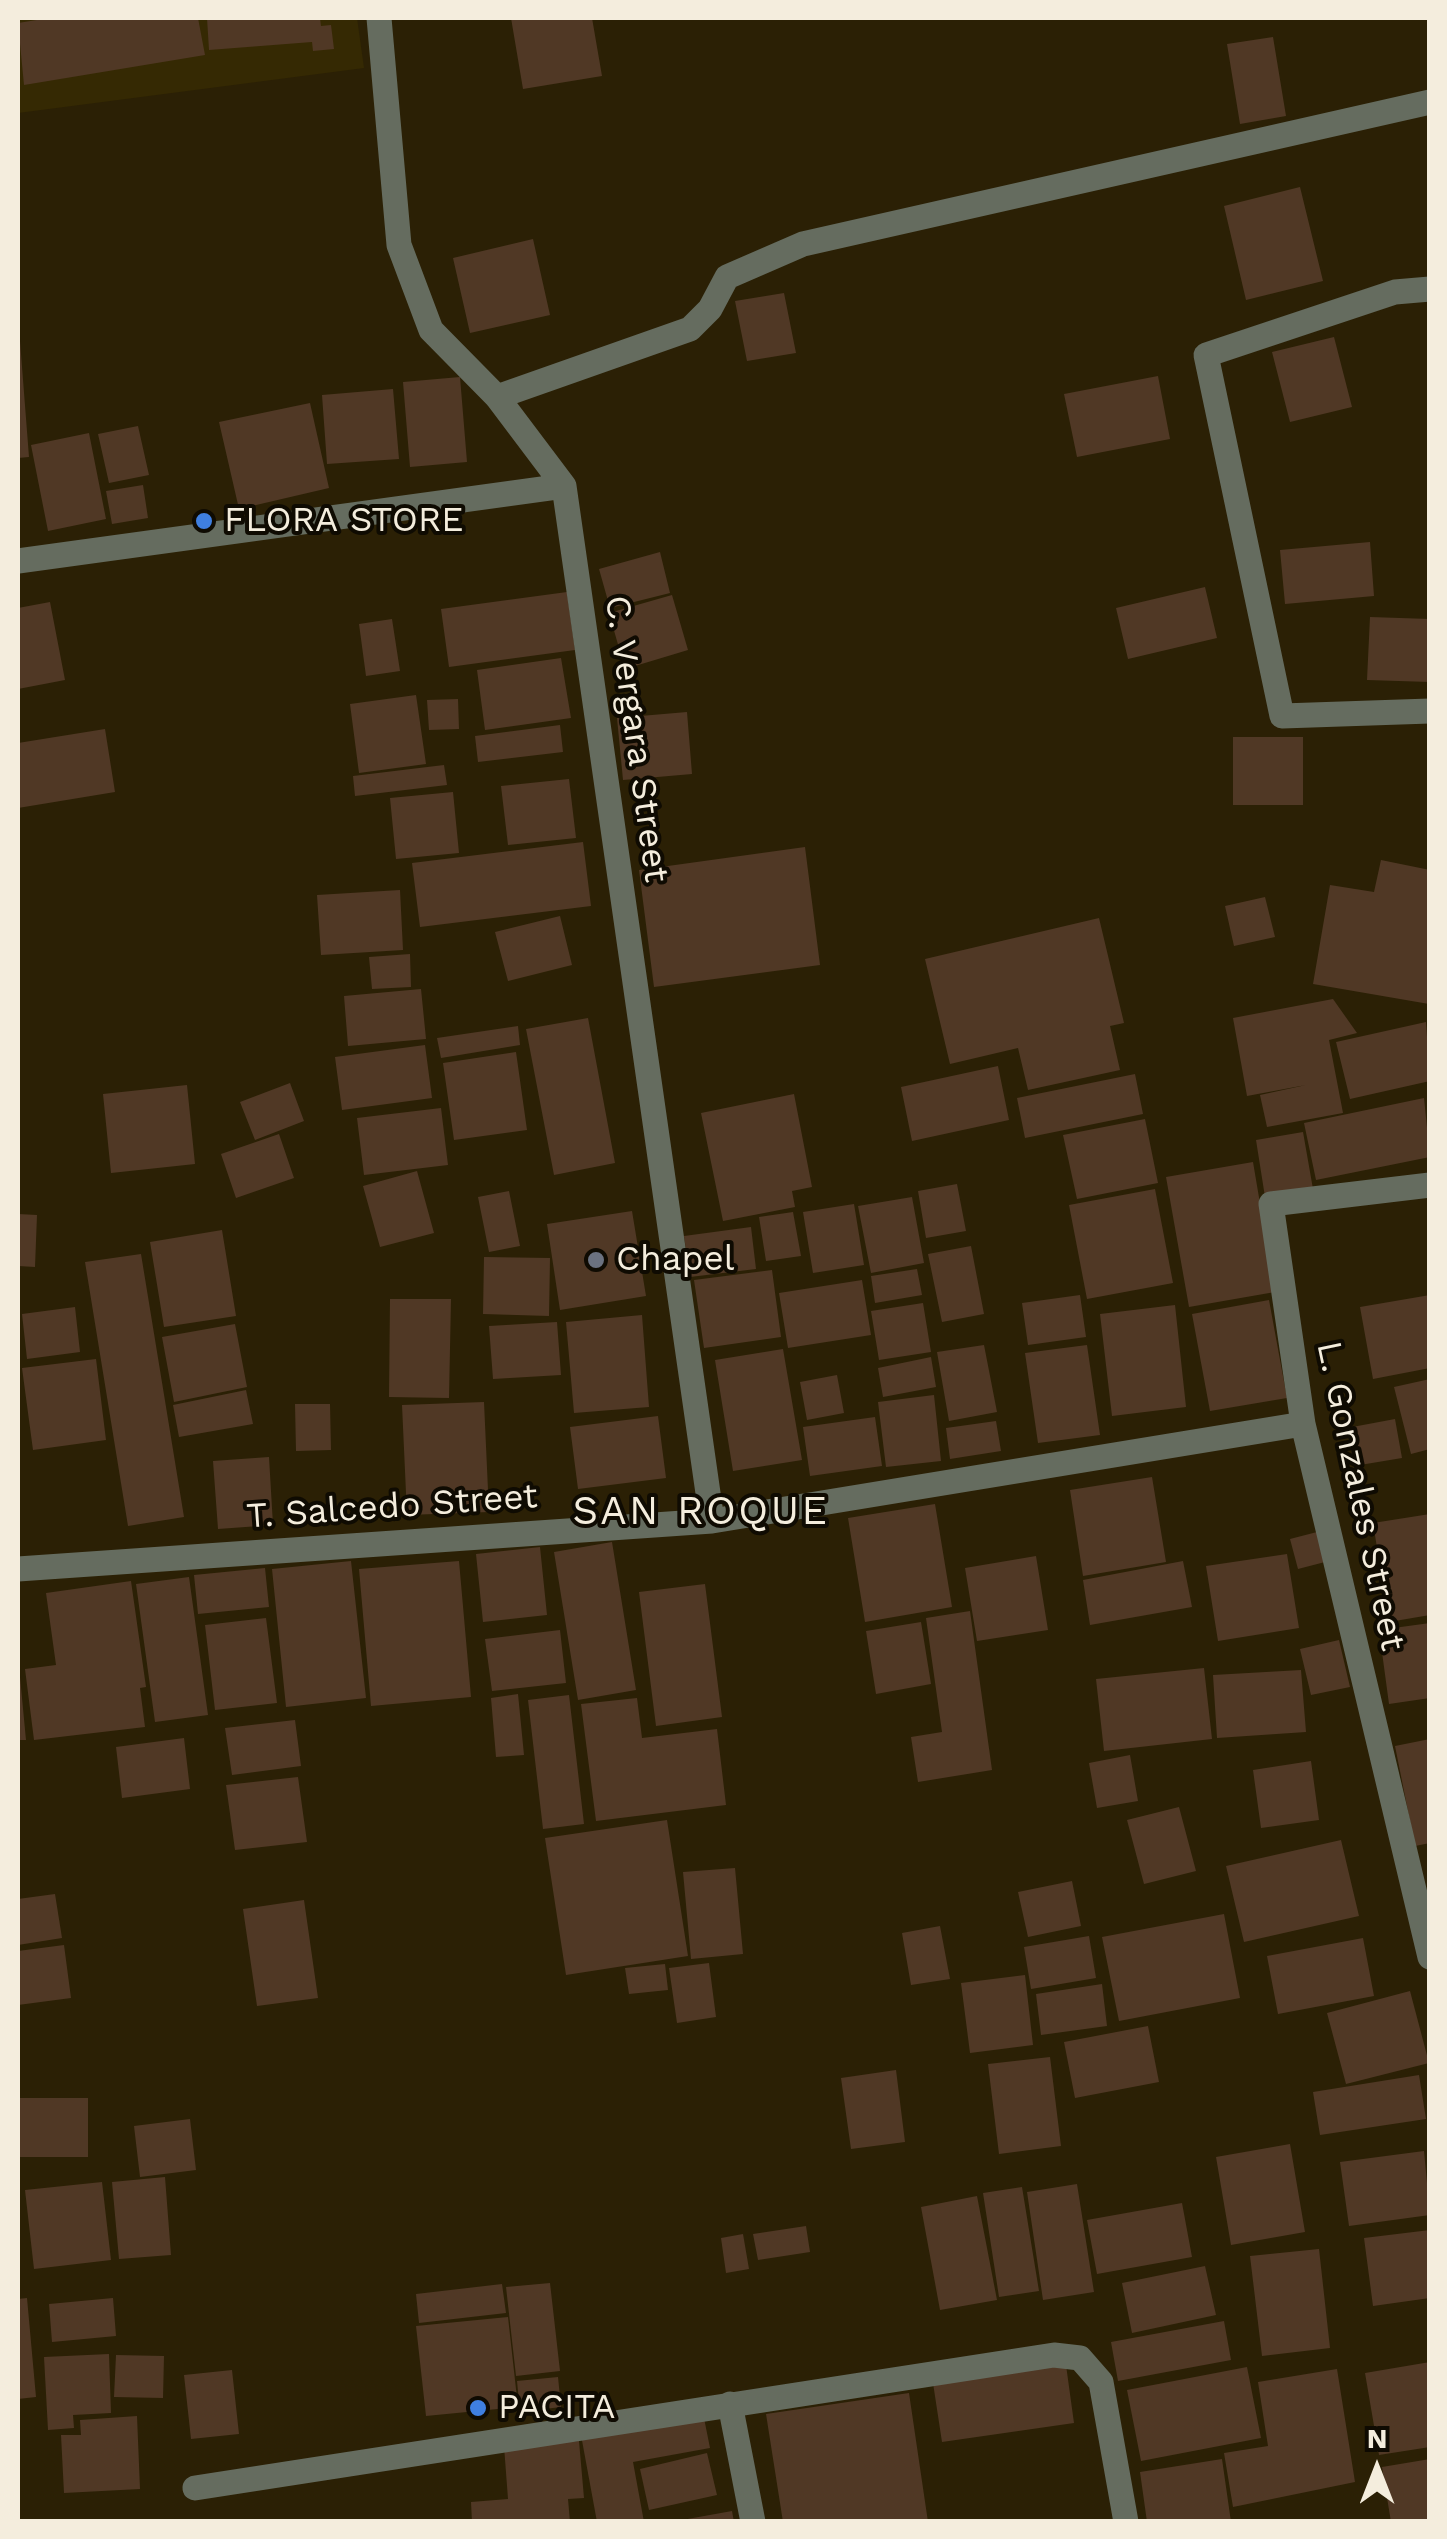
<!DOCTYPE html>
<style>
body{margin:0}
#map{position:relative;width:1447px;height:2539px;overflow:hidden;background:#2b2005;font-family:"Work Sans",sans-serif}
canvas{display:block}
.frame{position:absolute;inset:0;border:20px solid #f4eddd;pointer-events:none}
.north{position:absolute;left:1327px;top:2419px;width:100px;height:100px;-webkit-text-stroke:8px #0f0b02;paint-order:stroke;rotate:0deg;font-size:28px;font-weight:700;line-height:40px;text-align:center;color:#f4eddd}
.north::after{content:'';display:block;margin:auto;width:35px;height:45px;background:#f4eddd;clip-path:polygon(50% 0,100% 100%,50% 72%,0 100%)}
</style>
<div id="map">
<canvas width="1447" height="2539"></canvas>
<div class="frame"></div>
<div class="north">N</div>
</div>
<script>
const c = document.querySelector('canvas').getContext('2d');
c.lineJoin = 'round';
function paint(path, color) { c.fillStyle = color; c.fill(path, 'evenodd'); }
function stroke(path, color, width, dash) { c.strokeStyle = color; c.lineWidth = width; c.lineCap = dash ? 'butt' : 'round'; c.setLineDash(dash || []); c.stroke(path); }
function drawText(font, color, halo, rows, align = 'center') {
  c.font = font + ' "Work Sans",sans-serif'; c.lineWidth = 8; c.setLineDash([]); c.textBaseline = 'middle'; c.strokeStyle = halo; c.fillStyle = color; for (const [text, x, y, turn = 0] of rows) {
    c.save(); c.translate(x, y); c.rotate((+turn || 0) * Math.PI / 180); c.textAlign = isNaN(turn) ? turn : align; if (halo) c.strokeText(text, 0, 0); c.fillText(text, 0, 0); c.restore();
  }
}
paint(new Path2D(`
 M18,18H357L364,68L18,113Z`), '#352903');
paint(new Path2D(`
 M49,18H198L205,55L24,85L18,23Z
 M207,18H320L321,26L331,25L334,49L313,51L312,42L209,50Z
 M511,18H592L602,76L523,89Z
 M1273,37L1286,116L1240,124L1227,44Z
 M1300,187L1323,281L1246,300L1224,206Z
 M533,239L550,315L470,333L453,258Z
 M784,293L796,353L747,361L735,301Z
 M1334,337L1352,407L1290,422L1272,352Z
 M20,341L29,457L18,458V342Z
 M1158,376L1170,439L1077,457L1064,394Z
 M460,377L467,462L410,467L403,382Z
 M393,389L399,459L327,464L322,395Z
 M310,403L329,488L239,509L219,422Z
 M138,426L149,475L109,483L98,434Z
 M89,433L106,519L48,531L31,445Z
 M143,485L148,518L112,524L106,491Z
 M1370,542L1374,596L1285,604L1280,550Z
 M660,552L670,593L610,608L599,569Z
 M1205,587L1217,638L1128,659L1116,608Z
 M567,592L575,650L449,667L441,609Z
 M672,595L688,650L625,669L609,613Z
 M50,602L65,680L18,689V608Z
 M1370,617L1430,619V682L1367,680Z
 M392,619L400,671L366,676L359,624Z
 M561,658L571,718L485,730L477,670Z
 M416,695L426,764L359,773L350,704Z
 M458,699L459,729L429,730L427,700Z
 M687,712L692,774L623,780L617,718Z
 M560,725L563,752L478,762L475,736Z
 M105,729L115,792L18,808V743Z
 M1233,737H1303V805H1233Z
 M444,765L447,785L355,796L353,776Z
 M569,779L576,838L508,845L501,786Z
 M453,792L459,853L396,859L390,798Z
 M583,842L591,906L420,927L412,863Z
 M805,847L820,965L654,987L639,870Z
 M1381,860L1430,870L1429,1004L1313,984L1330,885L1374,892Z
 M400,890L403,950L321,955L317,895Z
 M1265,897L1275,937L1234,946L1225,906Z
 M560,916L572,965L508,981L495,932Z
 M1099,918L1124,1023L1110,1026L1120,1070L1028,1090L1018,1048L950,1064L925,959Z
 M410,954L411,987L372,989L369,957Z
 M421,989L426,1039L348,1046L344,996Z
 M1333,999L1357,1033L1329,1040L1343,1113L1267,1127L1260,1095L1306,1085L1247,1096L1233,1018Z
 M588,1018L615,1163L554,1175L526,1029Z
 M1426,1022L1430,1081L1350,1099L1336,1042Z
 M518,1026L520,1045L441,1058L437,1038Z
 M425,1045L432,1098L342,1110L335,1057Z
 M516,1052L527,1130L454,1140L443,1063Z
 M998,1066L1009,1120L912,1141L901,1087Z
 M1135,1074L1143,1114L1025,1138L1017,1098Z
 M290,1083L304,1121L255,1140L240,1102Z
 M187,1085L195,1164L111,1173L103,1094Z
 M794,1094L812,1187L792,1191L795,1207L723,1221L701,1113Z
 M1424,1098L1430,1157L1316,1180L1304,1123Z
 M441,1108L448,1165L364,1175L357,1118Z
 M1145,1119L1158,1183L1077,1199L1063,1135Z
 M1303,1132L1313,1189L1265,1197L1256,1140Z
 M279,1134L294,1178L236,1198L221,1154Z
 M1253,1162L1275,1292L1189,1307L1166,1177Z
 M417,1171L434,1233L380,1247L363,1186Z
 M957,1184L966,1231L926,1238L918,1191Z
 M1155,1189L1173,1283L1087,1299L1069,1205Z
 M509,1191L520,1246L489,1252L478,1197Z
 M912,1197L924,1263L871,1273L858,1206Z
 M854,1204L864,1265L813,1273L803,1212Z
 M632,1211L646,1296L560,1310L547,1224Z
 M793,1212L801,1256L766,1261L759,1217Z
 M18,1214L37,1215L35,1267L18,1266Z
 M751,1227L756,1269L690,1277L684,1236Z
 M222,1230L236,1316L164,1327L150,1242Z
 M971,1246L984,1314L942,1322L928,1254Z
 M141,1254L184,1517L128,1526L85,1262Z
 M484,1257L550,1258L549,1316L483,1314Z
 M917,1269L922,1295L875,1303L871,1276Z
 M772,1270L781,1337L704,1348L694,1280Z
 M862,1280L871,1335L788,1348L779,1293Z
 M1080,1295L1086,1337L1028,1345L1022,1303Z
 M1430,1295V1368L1373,1379L1360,1307Z
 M390,1299H451L449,1398L389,1397Z
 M1269,1300L1287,1398L1210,1411L1192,1314Z
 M923,1303L931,1352L879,1360L871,1311Z
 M1175,1305L1186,1407L1112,1416L1100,1314Z
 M75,1307L80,1352L27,1359L22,1314Z
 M642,1315L649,1407L574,1413L566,1322Z
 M557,1322L561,1375L493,1379L489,1326Z
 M235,1324L247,1387L174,1402L162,1337Z
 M984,1345L997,1412L949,1421L937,1352Z
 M1087,1345L1100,1435L1038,1443L1025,1353Z
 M783,1349L802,1460L733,1471L715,1360Z
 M931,1357L936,1387L883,1397L878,1368Z
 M96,1359L106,1440L33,1450L22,1368Z
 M837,1375L844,1413L807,1420L800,1382Z
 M1430,1379V1449L1411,1454L1394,1387Z
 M246,1390L253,1424L179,1437L173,1405Z
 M934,1395L941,1461L886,1467L878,1402Z
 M484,1402L489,1512L407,1515L402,1405Z
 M295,1404H330L331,1450L296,1451Z
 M658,1416L666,1478L578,1489L570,1427Z
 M875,1417L882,1466L810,1476L803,1427Z
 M1395,1419L1402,1458L1354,1466L1347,1428Z
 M996,1421L1001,1451L950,1459L946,1428Z
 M269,1457L273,1525L218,1529L213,1461Z
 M1152,1477L1166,1562L1083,1576L1070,1490Z
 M935,1504L952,1607L865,1622L848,1518Z
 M1430,1514V1615L1389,1622L1373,1523Z
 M1317,1532L1325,1562L1298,1569L1290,1539Z
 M612,1542L636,1690L578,1700L554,1552Z
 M540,1547L547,1615L483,1622L476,1554Z
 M1287,1554L1299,1628L1218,1641L1206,1566Z
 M1036,1556L1048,1630L977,1641L965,1568Z
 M351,1561L366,1698L286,1707L272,1569Z
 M459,1561L471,1697L371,1706L359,1569Z
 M1183,1561L1192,1607L1090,1625L1083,1580Z
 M265,1568L269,1607L198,1614L194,1575Z
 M189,1577L208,1715L155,1722L136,1584Z
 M131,1581L146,1687L140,1688L145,1727L34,1740L25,1669L56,1665L46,1593Z
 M705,1584L722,1717L656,1726L639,1592Z
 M970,1611L992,1770L918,1782L911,1737L942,1732L926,1618Z
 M266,1618L277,1703L215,1710L205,1625Z
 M921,1622L931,1684L876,1694L866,1631Z
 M1430,1623V1698L1389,1704L1379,1630Z
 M560,1630L566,1683L492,1691L485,1639Z
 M1339,1640L1350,1687L1311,1695L1300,1649Z
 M1204,1668L1212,1739L1104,1751L1096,1679Z
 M1301,1670L1306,1732L1217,1738L1213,1675Z
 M20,1677L26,1740H18V1678Z
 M518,1694L524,1755L496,1757L491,1698Z
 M569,1695L584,1824L543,1829L528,1700Z
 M637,1698L642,1738L717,1729L726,1805L596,1821L581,1704Z
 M295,1720L301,1766L232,1775L225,1728Z
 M184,1738L190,1789L122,1798L116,1747Z
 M1430,1739V1843L1415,1846L1395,1746Z
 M1130,1755L1138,1801L1097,1808L1089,1763Z
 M1311,1761L1319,1820L1261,1828L1253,1770Z
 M298,1777L307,1842L235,1850L226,1785Z
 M1179,1807L1196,1871L1144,1884L1127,1820Z
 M667,1820L688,1956L566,1975L545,1838Z
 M1341,1840L1359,1916L1244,1942L1226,1866Z
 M735,1868L743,1954L691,1959L683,1872Z
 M1072,1881L1081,1926L1028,1937L1018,1892Z
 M55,1894L62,1938L18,1945V1899Z
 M304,1900L318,1998L257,2006L243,1909Z
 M1224,1914L1240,1998L1119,2021L1102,1937Z
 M940,1926L950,1979L911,1985L902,1933Z
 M1089,1936L1096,1978L1031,1989L1024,1947Z
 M1363,1938L1374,1996L1278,2014L1267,1956Z
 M64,1945L71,1998L18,2005V1951Z
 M709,1963L716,2017L677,2023L669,1968Z
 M665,1964L668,1990L629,1994L625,1968Z
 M1025,1975L1033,2045L970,2053L961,1983Z
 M1102,1984L1107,2026L1041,2035L1036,1994Z
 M1410,1991L1429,2063L1346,2084L1327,2013Z
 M1148,2026L1159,2082L1075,2098L1064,2042Z
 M1050,2057L1061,2146L999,2154L988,2064Z
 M896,2070L905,2142L851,2149L841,2078Z
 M1419,2075L1426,2119L1320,2135L1313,2092Z
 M18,2098H88V2157H18Z
 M190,2119L196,2170L140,2177L134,2126Z
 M1290,2144L1305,2232L1231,2245L1216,2157Z
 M1424,2151L1430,2215L1349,2226L1340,2162Z
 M165,2177L171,2255L119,2259L112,2182Z
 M102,2182L111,2260L34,2269L25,2190Z
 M1077,2184L1094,2292L1043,2300L1027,2192Z
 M1022,2187L1039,2291L999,2297L983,2193Z
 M977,2196L997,2300L940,2310L921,2207Z
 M1182,2203L1192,2257L1097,2274L1087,2220Z
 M806,2226L810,2252L758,2260L753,2234Z
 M1430,2230V2298L1373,2306L1364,2238Z
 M743,2234L749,2269L726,2273L721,2238Z
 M1319,2249L1330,2348L1262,2356L1250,2256Z
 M1205,2266L1216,2315L1132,2333L1122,2283Z
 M550,2283L560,2371L516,2376L506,2287Z
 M502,2284L506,2313L419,2323L416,2294Z
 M27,2298L36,2397L18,2399V2299Z
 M113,2298L116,2336L52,2342L49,2304Z
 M508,2317L518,2407L426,2416L416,2326Z
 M1224,2321L1231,2360L1118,2381L1111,2342Z
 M109,2354L111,2413L73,2415L74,2428L48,2430L44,2357Z
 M116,2355L164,2356L163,2398L114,2397Z
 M1430,2362V2447L1379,2455L1365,2373Z
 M1066,2365L1074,2423L942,2442L933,2383Z
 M1247,2367L1261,2438L1141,2461L1127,2390Z
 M1337,2369L1355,2482L1233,2507L1224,2453L1268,2446L1258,2382Z
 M232,2370L239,2434L191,2439L184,2375Z
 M558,2377L561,2407L520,2412L517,2381Z
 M909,2393L928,2522H783L766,2414Z
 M703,2413L710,2448L633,2462L644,2522H597L581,2435Z
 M137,2416L140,2489L64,2493L61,2435H81L80,2420Z
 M579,2441L584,2498L568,2499L570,2522H472L471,2502L508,2499L504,2446Z
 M707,2453L717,2495L649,2510L640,2469Z
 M1222,2459L1231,2522H1147L1140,2472Z
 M1430,2459V2522H1391L1382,2467Z
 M732,2511L734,2522H682V2520Z`), '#503825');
stroke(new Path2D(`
 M379,18L399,245L431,330L497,397L564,486L712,1521
 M1430,289L1395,292L1206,355L1282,716L1430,711
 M497,397L690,329L710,309L727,277L803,244L1430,102
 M18,561L564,486
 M1430,1185L1271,1204L1303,1424L1430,1957
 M18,1569L712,1521L1303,1424
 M730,2404L753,2522
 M195,2488L1054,2355L1080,2358L1101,2382L1126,2522`), '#656c5f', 25);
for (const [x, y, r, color] of [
 [204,521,10,"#3f7fe0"],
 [596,1260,10,"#6b7280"],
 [478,2408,10,"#3f7fe0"]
]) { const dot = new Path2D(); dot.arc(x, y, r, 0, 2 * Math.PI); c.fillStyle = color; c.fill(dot); stroke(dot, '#0f0b02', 4); }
drawText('35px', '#f4eddd', '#0f0b02', [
 ["FLORA STORE",224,521],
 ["Chapel",616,1260],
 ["PACITA",498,2408]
], 'left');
drawText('35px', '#f4eddd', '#0f0b02', [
 ["C. Vergara Street",636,739,82],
 ["L. Gonzales Street",1360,1496,78],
 ["T. Salcedo Street",392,1507,-4]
]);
c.letterSpacing = '2.5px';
drawText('40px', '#f4eddd', '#0f0b02', [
 ["SAN ROQUE",701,1512]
]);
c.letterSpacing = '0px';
</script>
